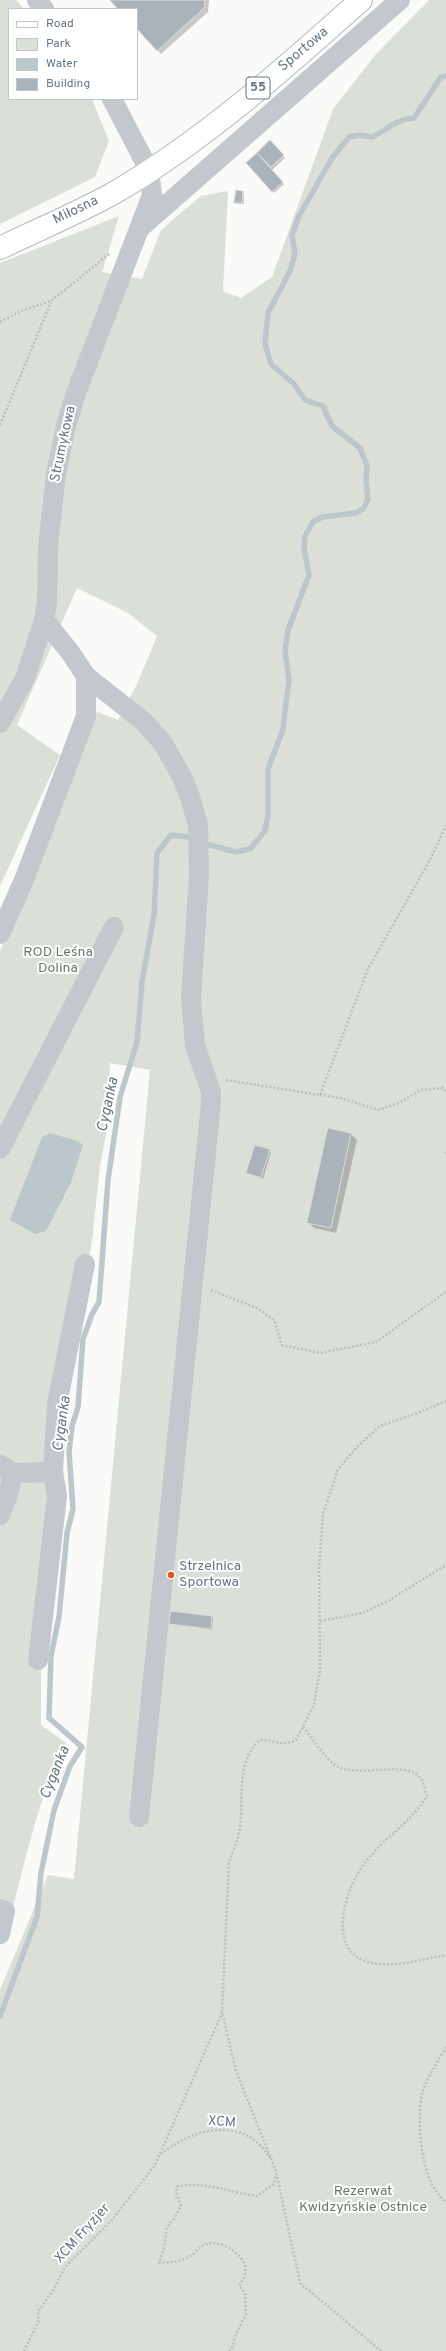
<!DOCTYPE html>
<meta charset="utf-8">
<style>
body{margin:0}
#map{position:relative;width:446px;height:2351px;overflow:hidden;background:#fafaf8;font-family:Overpass,sans-serif}
canvas{display:block}
.legend{position:absolute;left:8px;top:8px;width:130px;height:92px;box-sizing:border-box;background:#fff;border:1px solid #c1c8cd;margin:0;padding:5px 7px;list-style:none;font-size:12px;color:#657683}
.legend li{display:flex;align-items:center;gap:8px;height:20px}
.legend b{width:20px;border:1px solid #c1c8cd}
</style>
<div id="map">
<canvas width="446" height="2351"></canvas>
<ul class="legend">
<li><b style="height:5px;background:#fff"></b>Road</li>
<li><b style="height:11px;background:#dadfd7"></b>Park</li>
<li><b style="height:11px;background:#bbc7cb"></b>Water</li>
<li><b style="height:11px;background:#aab3b9"></b>Building</li>
</ul>
</div>
<script>
const c = document.querySelector('canvas').getContext('2d');
c.lineJoin = 'round';
function paint(path, color) { c.fillStyle = color; c.fill(path, 'evenodd'); }
function stroke(path, color, width, dash) { c.strokeStyle = color; c.lineWidth = width; c.lineCap = dash ? 'butt' : 'round'; c.setLineDash(dash || []); c.stroke(path); }
function drawText(font, color, halo, rows, align = 'center') {
  c.font = font + ' Overpass,sans-serif'; c.lineWidth = 4; c.setLineDash([]); c.textBaseline = 'middle'; c.strokeStyle = halo; c.fillStyle = color; for (const [text, x, y, turn = 0] of rows) {
    c.save(); c.translate(x, y); c.rotate((+turn || 0) * Math.PI / 180); c.textAlign = isNaN(turn) ? turn : align; if (halo) c.strokeText(text, 0, 0); c.fillText(text, 0, 0); c.restore();
  }
}
paint(new Path2D(`
 M0,0H16L24,9H9V99H92L109,141L95,177L0,224Z
 M429,0H446V2351H0V1990L48,1875L74,1879L150,1070L110,1063L108,1124L100,1166L92,1241L70,1365L41,1666V1725L66,1743C36,1801 25,1866 7,1929L0,1943V951L54,823L97,712L118,720L138,682L157,636L128,613L77,588L17,725L60,755L0,886V263L119,216L102,272L142,279L161,230L201,196L228,191L223,291L241,298L272,277L333,109L376,54Z`), '#dadfd7');
paint(new Path2D(`
 M50,1133L78,1141L83,1145L71,1182L46,1231L35,1234L10,1220L42,1137Z`), '#bbc7cb');
paint(new Path2D(`
 M112,0H209L208,12L161,54L137,28V9H120Z
 M270,142L285,158L272,170L284,184L274,193L247,163Z
 M243,192L244,194V204H237L235,202Z
 M351,1134L357,1140L336,1233L314,1228L308,1222Z
 M269,1150L271,1152L263,1179L249,1174L247,1173Z
 M212,1617L213,1619L212,1630L170,1623Z`), '#0003');
stroke(new Path2D(`
 M206,844L236,852L250,849L265,831L268,815V769L283,729L285,711L289,681L285,650L288,630L309,575L304,548L305,536L313,522L322,517L356,513L364,508L368,499L366,480L367,466L360,448L332,426L323,406L305,400L294,384L271,364L265,344L268,313L290,271L295,254L292,235L299,216L332,158L349,137L359,135L372,137C387,130 396,119 414,118L441,77L446,76
 M0,2016L37,1917L41,1873L54,1810L70,1766L82,1747L49,1718L51,1656L59,1617L67,1533L73,1509L69,1452L72,1426L78,1407L83,1339L92,1314L99,1302L108,1180L120,1097L137,1042L142,982L154,915L157,853L171,835L189,837`), '#bbc7cb', 5.5);
const building = new Path2D(`
 M110,0H205L204,8L157,51L137,29V9H118Z
 M270,140L284,155L271,167L257,153Z
 M257,153L283,182L272,192L246,163Z
 M236,190L243,191L242,203H234Z
 M328,1128L351,1133L331,1228L307,1223Z
 M255,1145L270,1149L261,1178L246,1173Z
 M171,1611L212,1616L211,1629L169,1624Z`);
paint(building, '#aab3b9');
stroke(building, '#dcdcda', 1);
const major = new Path2D(`
 M0,248C37,230 76,214 112,194C201,143 285,68 361,0`);
stroke(major, '#b5babe', 24);
stroke(new Path2D(`
 M0,322L21,311L51,301L109,254
 M0,425L51,302
 M226,1080L320,1095L368,969L431,858L446,825
 M320,1095L341,1098L378,1110L399,1103L421,1090L443,1088L446,1092
 M446,1152V1155
 M211,1290L257,1308L274,1320L282,1345L320,1353L376,1342L446,1292
 M320,1621L363,1613L388,1601L446,1565
 M303,1727C313,1739 323,1756 335,1765C357,1780 408,1758 421,1779C424,1783 425,1791 427,1796C409,1826 376,1842 358,1873C344,1897 329,1948 365,1961C389,1970 422,1959 446,1955
 M446,2047C439,2059 425,2081 422,2094C416,2123 421,2184 446,2202
 M158,2157C190,2128 244,2114 270,2158
 M24,2351L39,2320L38,2312L54,2289L65,2267L112,2220L155,2165L222,2013
 M229,2351L232,2348L236,2334L246,2314L245,2293L239,2286C241,2282 244,2279 245,2275C250,2257 222,2239 207,2244C201,2245 196,2252 192,2255C182,2262 170,2262 159,2263L164,2248L167,2227L174,2219L181,2206L176,2192L177,2187C203,2180 231,2193 257,2196L274,2184L276,2174
 M381,2351L300,2283L276,2171L236,2071L222,2012L229,1862C232,1853 237,1843 239,1833C245,1803 234,1762 260,1740C276,1740 280,1747 296,1740L314,1705L320,1670L319,1566L323,1514L338,1469L357,1447L380,1426L418,1413L446,1401`), '#bbbfc2', 2.5, [2, 2]);
stroke(new Path2D(`
 M37,0L44,9
 M141,227L400,0
 M44,620L70,652L86,676L143,721L162,742L181,775L190,797L198,825L199,875L191,999L195,1046L211,1091V1103L139,1817
 M0,723L25,678L44,620L47,602L48,547L56,474L66,426L76,393L152,195L149,170L112,99
 M0,934L24,880L86,716V676
 M0,1149L114,927
 M0,1465C22,1472 5,1500 0,1515
 M11,1473L53,1472L57,1404L85,1264
 M38,1660L57,1496L53,1472
 M0,1909L5,1911L0,1934`), '#c3c8cc', 20);
stroke(major, '#fff', 22);
for (const [x, y, r, color] of [
 [171,1575,4,"#e4572e"]
]) { const dot = new Path2D(); dot.arc(x, y, r, 0, 2 * Math.PI); c.fillStyle = color; c.fill(dot); stroke(dot, '#fff', 1.5); }
for (const [x, y, w] of [
 [258,88,24]
]) { const box = new Path2D(); box.roundRect(x - w / 2, y - 11, w, 22, 3); c.fillStyle = '#fff'; c.fill(box); stroke(box, '#657683', 1); }
drawText('bold 13px', '#657683', null, [
 ["55",258,88]
]);
drawText('14px', '#657683', '#fff', [
 ["Sportowa",304,50,-40],
 ["Miłosna",76,211,-26],
 ["Strumykowa",64,444,-78],
 ["XCM",222,2123,4],
 ["XCM Fryzjer",83,2234,-48]
]);
drawText('14px', '#687a64', '#fff', [
 ["ROD Leśna",58,953],
 ["Dolina",58,969],
 ["Rezerwat",363,2192],
 ["Kwidzyńskie Ostnice",363,2208]
]);
drawText('14px', '#657683', '#fff', [
 ["Strzelnica",179,1567],
 ["Sportowa",179,1583]
], 'left');
drawText('italic 15px', '#60757c', '#fff', [
 ["Cyganka",109,1105,-78],
 ["Cyganka",63,1424,-82],
 ["Cyganka",56,1773,-68]
]);
</script>
